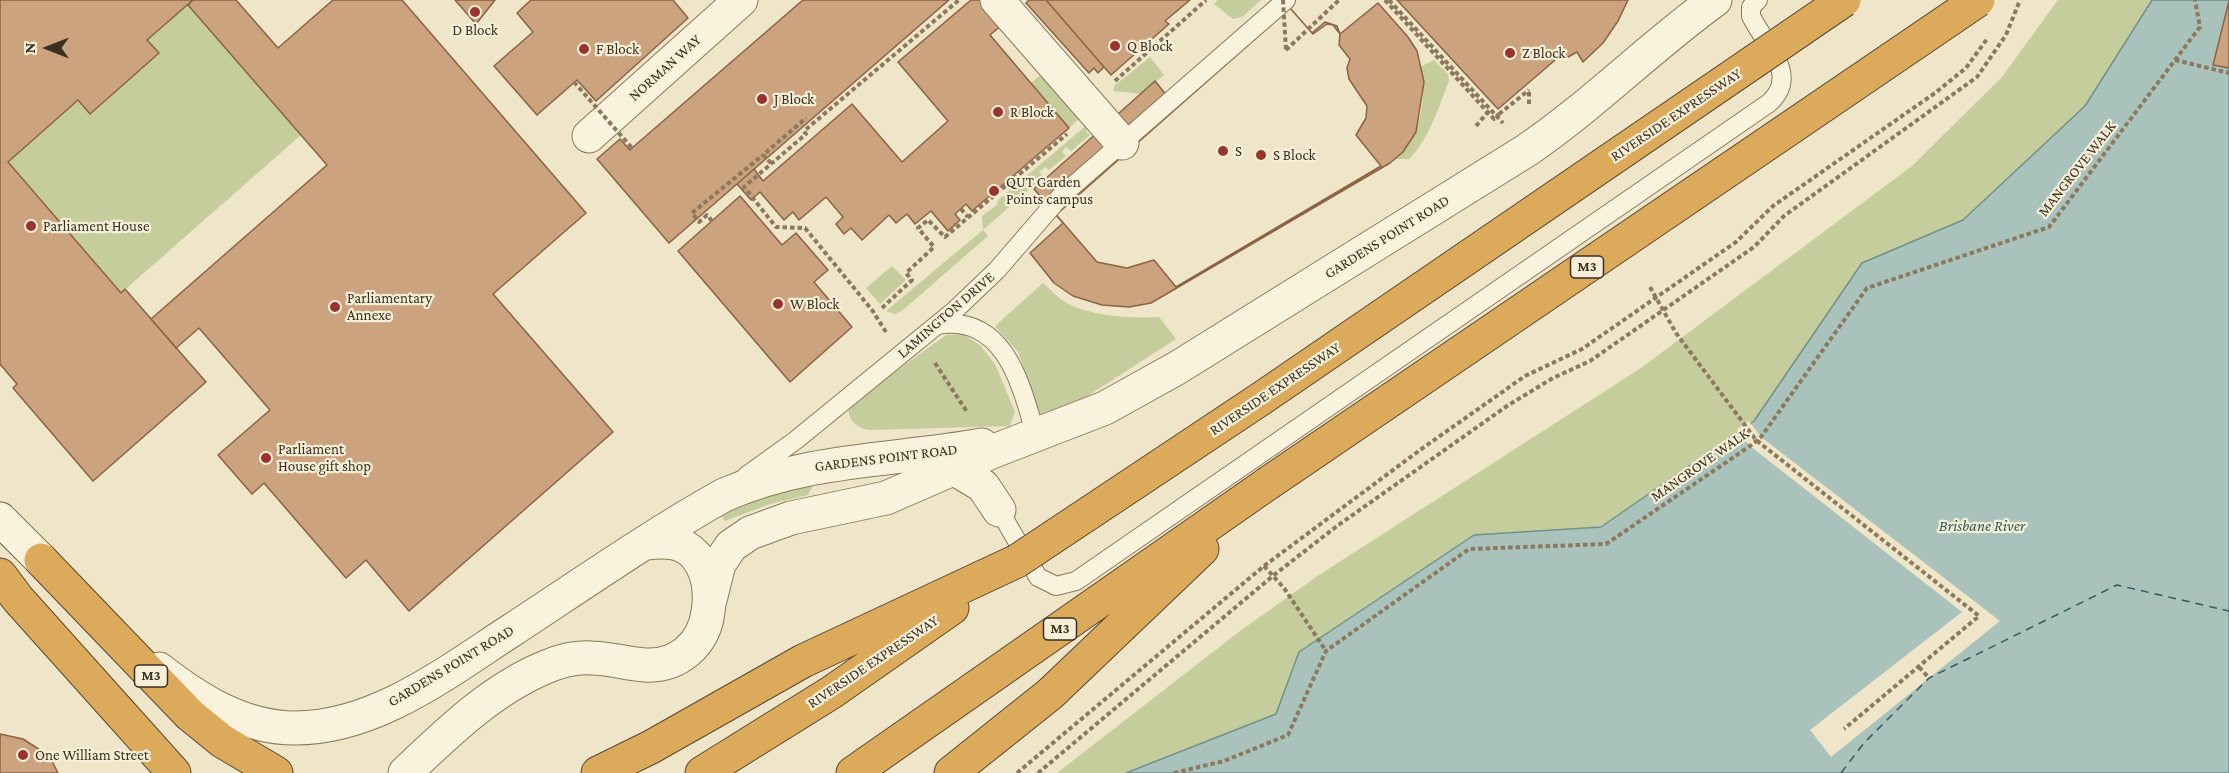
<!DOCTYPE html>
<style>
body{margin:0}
#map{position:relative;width:2229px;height:773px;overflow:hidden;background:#efe5c8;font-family:"Crimson Pro",serif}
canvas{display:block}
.north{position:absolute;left:18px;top:18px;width:60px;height:60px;-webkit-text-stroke:4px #f6efd8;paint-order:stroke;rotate:270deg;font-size:16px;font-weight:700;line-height:24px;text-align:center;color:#3b2f21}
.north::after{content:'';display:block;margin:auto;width:21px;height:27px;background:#3b2f21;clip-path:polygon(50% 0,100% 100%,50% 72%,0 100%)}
</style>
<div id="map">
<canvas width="2229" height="773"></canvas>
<div class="north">N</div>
</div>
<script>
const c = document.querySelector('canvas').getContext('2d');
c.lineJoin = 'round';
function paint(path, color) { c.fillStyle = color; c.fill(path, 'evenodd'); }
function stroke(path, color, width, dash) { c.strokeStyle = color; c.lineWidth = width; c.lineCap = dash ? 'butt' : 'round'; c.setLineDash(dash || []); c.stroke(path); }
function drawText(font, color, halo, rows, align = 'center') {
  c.font = font + ' "Crimson Pro",serif'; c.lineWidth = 4.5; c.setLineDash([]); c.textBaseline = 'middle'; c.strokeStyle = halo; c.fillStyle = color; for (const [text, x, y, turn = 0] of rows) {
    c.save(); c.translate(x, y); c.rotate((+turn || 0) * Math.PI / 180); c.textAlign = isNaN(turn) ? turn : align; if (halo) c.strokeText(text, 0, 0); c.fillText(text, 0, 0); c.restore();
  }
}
paint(new Path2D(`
 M1218,0H1261L1242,17L1233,19L1214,4Z
 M2058,0H2152L2085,106L1963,220L1862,263L1755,420L1601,527L1474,535L1299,652L1276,714L1126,773H1057L1240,631L1319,575L1641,368L1912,166L2002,77Z
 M188,5L301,135L121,293L8,162L78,100L90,114L158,54L147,40Z
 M1150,57L1164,75L1142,94L1114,91V86Z
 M1434,60L1448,74L1449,81C1438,108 1430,138 1409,159H1396C1420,135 1428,100 1420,67Z
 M1044,72L1081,117L1069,128L1030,84Z
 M1088,124L1090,127L1086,131L1090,135L1071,151L1066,147L1062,152L1066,156L1049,170L1045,167L1039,172L1043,177L983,230L988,236L903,310L895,314L886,311L983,230L982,216L998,204L997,201Z
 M892,266L906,280L880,304L866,288Z
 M1043,283C1050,289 1057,297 1065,302C1091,317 1130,318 1159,317L1176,339L1044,424L1018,352L995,326Z
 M963,334L980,345L995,364L1015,412L1010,426L872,430C857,429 847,421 849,405L946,335Z
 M816,479L808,495L770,504L725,521L721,515L724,508Z`), '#c5cd9c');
const water = new Path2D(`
 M2152,0H2229V773H1126L1276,714L1299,652L1474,535L1601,527L1754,421L1862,263L1963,220L2085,106Z`);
paint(water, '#a9c3bc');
stroke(water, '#6f918b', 1.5);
paint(new Path2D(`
 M1749,421L1761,437L2000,621L1831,757L1810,730L1962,612L1750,446L1737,429Z`), '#efe5c8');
stroke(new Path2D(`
 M1841,773L1864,743L1929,678L2117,585L2229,611`), '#305b5a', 1.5, [8, 6]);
const building = new Path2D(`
 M0,0H193L147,40L159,53L90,114L78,100L8,162L121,293L125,289L206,382L93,481L13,388L17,384L0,364Z
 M193,0H236L278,48L333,0H402L586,213L493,294L613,432L409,611L366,560L346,578L264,483L252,494L218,455L270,410L199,328L176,348L151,319L327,165L188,5Z
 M455,0H495L476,24Z
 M531,0H673L688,18L596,101L577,80L537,115L494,66L533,32L517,13Z
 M803,0H949L669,243L597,159L620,139L630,150L632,148Z
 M971,0H982L1003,24L990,35L1069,128L972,211L966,204L955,214L960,220L948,231L931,211L915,224L907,214L896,223L889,215L862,240L851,228L844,234L836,224L843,217L826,197L799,220L793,212L784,220L760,192L751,200L737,184L754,169L763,181L852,104L902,162L948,121L898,62Z
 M1029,0H1046L1104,67L1098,73L1094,68L1089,73L1026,3Z
 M1046,0H1190L1165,21L1169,24L1111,75Z
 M1397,0H1628L1618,21L1603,43L1583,62L1577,52L1568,57L1561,55L1498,109Z
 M2229,1V68L2213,65Z
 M1378,3L1408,37L1417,51L1424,82L1416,132L1403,152L1390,163L1151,303L1129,307L1102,305L1073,296L1054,283L1030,253L1063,223L1056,215L1290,8L1313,34L1327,24L1333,25L1340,34Z
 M1290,8L1312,33L1325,22L1337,26L1340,34L1339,45L1350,59L1347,68L1349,79L1367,106L1366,118L1356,135L1381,166L1176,287L1154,260L1127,268L1097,262L1034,189L1155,81L1176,107Z
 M740,196L782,245L796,233L828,270L814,282L852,327L790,382L678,251Z
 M0,734L23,739L40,750L52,761L58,773H0Z`);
paint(building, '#cca37f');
stroke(building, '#8a6343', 1.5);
const service = new Path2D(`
 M937,325C1005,314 1021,384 1036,436
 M746,476L796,440L954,311L997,270L1060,197L1286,0
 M999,510L1038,577L1056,586L1076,581L1769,103C1801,75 1764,44 1751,16V7L1758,0`);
const minor = new Path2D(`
 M997,0L1122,143
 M589,136L741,0
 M955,469L983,486L999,510
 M710,600L719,564L731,546L750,533L791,518L886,498L994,451L1105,408L1177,368L1527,150C1593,105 1650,47 1715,0
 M159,669C199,700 243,728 295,728C376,728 447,672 512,630C582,584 651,536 724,495C810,458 892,461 982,445
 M405,773C447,733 492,689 546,667C560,661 576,657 591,658C609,658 627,664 645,665C678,667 704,644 708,612C711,593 709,572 696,556C682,540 665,541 646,543`);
const secondary = new Path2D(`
 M0,519L41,560`);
const motorway = new Path2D(`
 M41,560L190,715L222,741L276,773
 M0,575L18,599L174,773
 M598,773L651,747L803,661L1017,561
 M702,773L832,692L952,608
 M853,773L1267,484
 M951,773L1050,694L1202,549`);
stroke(service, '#8b785d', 20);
stroke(minor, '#8b785d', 35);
stroke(secondary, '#6d5940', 35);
stroke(motorway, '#594631', 35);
stroke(new Path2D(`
 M1389,0L1503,123
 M1286,50L1339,0
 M2175,60L2229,73
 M1115,81L1206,0
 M1529,104V89
 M1499,114L1529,90
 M1476,126L1488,112
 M771,163L763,155L806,118
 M961,209L968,217
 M712,221L707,215L699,222L692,213L763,155
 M1650,287L1676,333L1756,440L1979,616L1844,729
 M882,308L912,280L906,273L934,247L918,228L928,220L945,237L1067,134
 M886,332L872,310L805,228L776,227L744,187L806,134L804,131L959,0
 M935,363L967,412
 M1264,566L1284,588L1326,651
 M1919,667L1929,678
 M1017,773L1264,566L1420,450L1525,376L1582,349L1736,242L1773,206L1935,93L1966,68L1987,39
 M1038,773L1274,575L1337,526L1507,406L1553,378L1590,361L1754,247L1784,216L1977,77L2006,35L2020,0`), '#8b785d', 4, [4.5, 3]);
stroke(service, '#f9f2dc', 18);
stroke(minor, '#f9f2dc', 33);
stroke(secondary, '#f9f2dc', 33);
stroke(motorway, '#dcaa5b', 33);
const motorwayBridge = new Path2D(`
 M1267,484L1978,0
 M1017,561L1262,398L1844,0`);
stroke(motorwayBridge, '#594631', 35, []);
stroke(new Path2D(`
 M1283,0L1286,50
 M1385,0L1494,119L1499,114
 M574,82L632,148
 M1174,773L1224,761L1288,735L1326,651L1469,549L1606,544L1750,446L1761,437L1867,288L2049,227L2200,27L2195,0`), '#8b785d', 4, [4.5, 3]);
stroke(motorwayBridge, '#dcaa5b', 33);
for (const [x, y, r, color] of [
 [475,12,6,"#9a322d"],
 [1115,46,6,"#9a322d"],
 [584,49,6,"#9a322d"],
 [1510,53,6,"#9a322d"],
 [762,99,6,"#9a322d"],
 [998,112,6,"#9a322d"],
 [1223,151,6,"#9a322d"],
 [1261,155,6,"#9a322d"],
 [994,191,6,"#9a322d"],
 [31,226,6,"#9a322d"],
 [778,304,6,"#9a322d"],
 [335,307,6,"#9a322d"],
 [266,458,6,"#9a322d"],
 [23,755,6,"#9a322d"]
]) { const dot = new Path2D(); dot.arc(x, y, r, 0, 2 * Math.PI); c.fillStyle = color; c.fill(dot); stroke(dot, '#f6efd8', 2); }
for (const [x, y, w] of [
 [1587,267,33],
 [1060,629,33],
 [151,676,33]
]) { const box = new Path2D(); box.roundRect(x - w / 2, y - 11, w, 22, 4.5); c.fillStyle = '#f6efd8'; c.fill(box); stroke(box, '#3b2f21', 1.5); }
drawText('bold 14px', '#3b2f21', null, [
 ["M3",1587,267],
 ["M3",1060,629],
 ["M3",151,676]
]);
drawText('15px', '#3b2f21', '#f6efd8', [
 ["D Block",475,30,"center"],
 ["Q Block",1127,46],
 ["F Block",596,49],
 ["Z Block",1522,53],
 ["J Block",774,99],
 ["R Block",1010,112],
 ["S",1235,151],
 ["S Block",1273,155],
 ["QUT Garden",1006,182],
 ["Points campus",1006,199],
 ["Parliament House",43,226],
 ["Parliamentary",347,298],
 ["Annexe",347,315],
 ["W Block",790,304],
 ["Parliament",278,449],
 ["House gift shop",278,466],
 ["One William Street",35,755]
], 'left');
drawText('15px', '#3b2f21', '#f6efd8', [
 ["NORMAN WAY",665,68,-42],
 ["RIVERSIDE EXPRESSWAY",1676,115,-34],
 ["MANGROVE WALK",2077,169,-52],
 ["GARDENS POINT ROAD",1387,237,-32],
 ["LAMINGTON DRIVE",946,315,-41],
 ["RIVERSIDE EXPRESSWAY",1275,389,-34],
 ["GARDENS POINT ROAD",886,458,-7],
 ["MANGROVE WALK",1700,465,-35],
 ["RIVERSIDE EXPRESSWAY",873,662,-34],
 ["GARDENS POINT ROAD",451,666,-31]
]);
drawText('italic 16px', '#305b5a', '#f6efd8', [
 ["Brisbane River",1982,526]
]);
</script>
